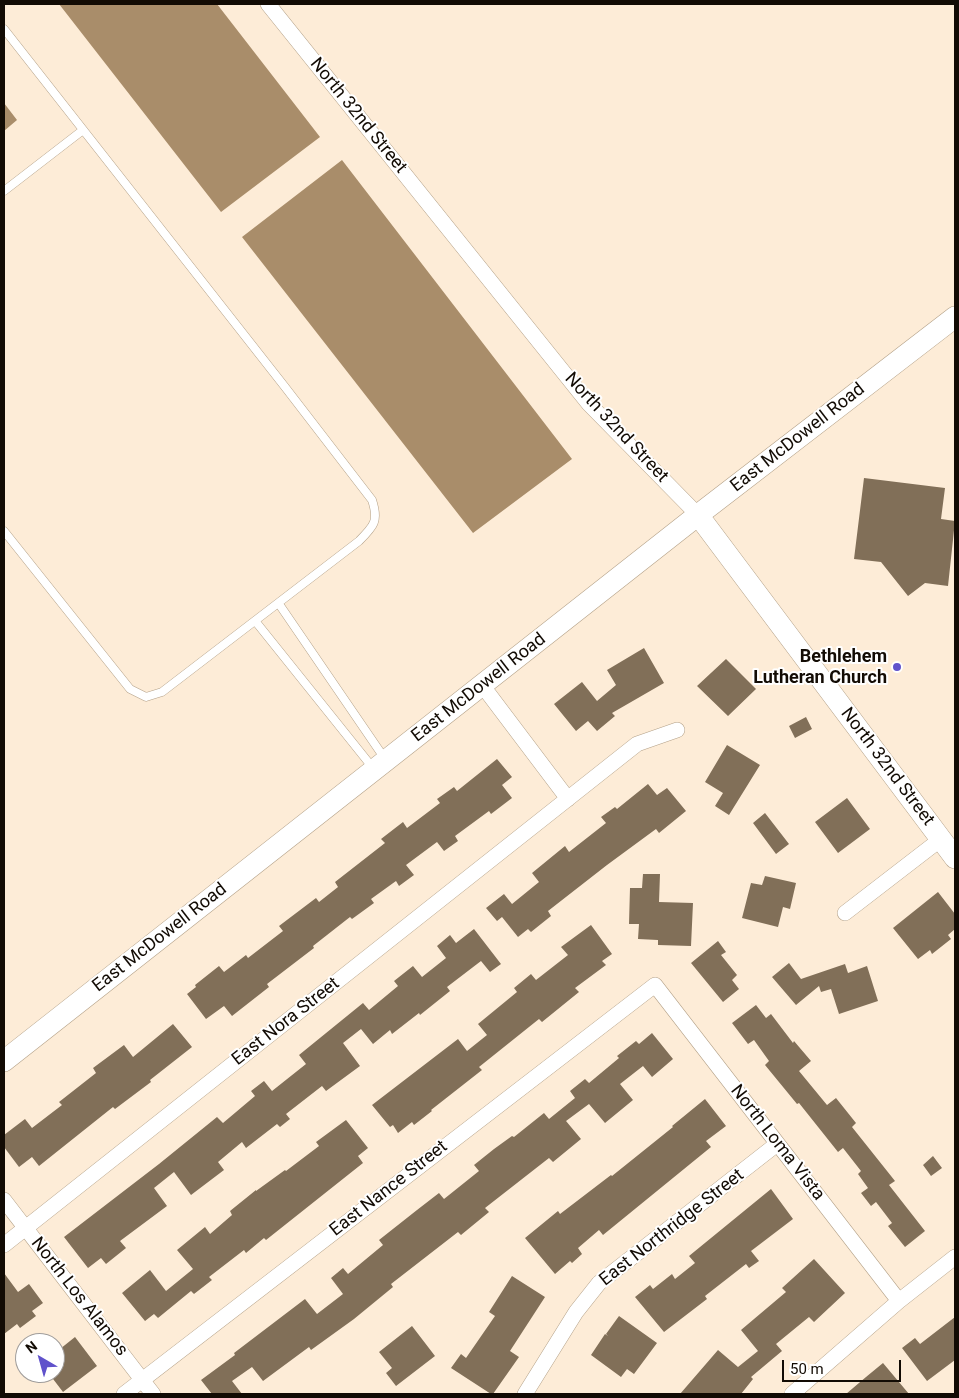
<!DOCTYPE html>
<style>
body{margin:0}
#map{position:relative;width:959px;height:1398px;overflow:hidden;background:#fdecd7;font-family:Roboto,sans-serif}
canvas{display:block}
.frame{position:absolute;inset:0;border:5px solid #120b04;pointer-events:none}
.north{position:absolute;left:15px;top:1333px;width:50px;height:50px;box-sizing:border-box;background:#fff;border:1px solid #a09d9b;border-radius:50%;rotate:322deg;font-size:14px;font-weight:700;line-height:20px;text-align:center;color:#120b04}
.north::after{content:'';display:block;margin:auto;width:18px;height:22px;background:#6052cb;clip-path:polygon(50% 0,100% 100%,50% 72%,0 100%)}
.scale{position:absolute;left:782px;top:1360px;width:119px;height:22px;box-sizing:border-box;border:2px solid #120b04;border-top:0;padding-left:6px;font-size:15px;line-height:18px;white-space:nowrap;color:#120b04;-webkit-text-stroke:4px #fff;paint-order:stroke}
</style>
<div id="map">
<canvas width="959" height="1398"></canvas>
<div class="frame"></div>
<div class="north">N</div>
<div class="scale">50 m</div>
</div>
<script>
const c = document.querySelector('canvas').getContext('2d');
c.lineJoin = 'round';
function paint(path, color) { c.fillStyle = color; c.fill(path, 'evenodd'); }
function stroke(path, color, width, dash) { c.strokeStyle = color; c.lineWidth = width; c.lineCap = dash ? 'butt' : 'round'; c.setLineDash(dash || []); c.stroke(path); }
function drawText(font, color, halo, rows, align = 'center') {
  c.font = font + ' Roboto,sans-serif'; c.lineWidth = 4; c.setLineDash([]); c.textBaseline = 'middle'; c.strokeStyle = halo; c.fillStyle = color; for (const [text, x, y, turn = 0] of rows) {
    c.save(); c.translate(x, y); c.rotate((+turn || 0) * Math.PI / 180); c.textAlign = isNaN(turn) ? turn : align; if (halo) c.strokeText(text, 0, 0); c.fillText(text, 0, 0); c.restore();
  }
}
paint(new Path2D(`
 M59,4H217L320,137L221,212Z
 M4,103L17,120L4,131Z
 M342,160L572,459L473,533L242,237Z`), '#a98d6a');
paint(new Path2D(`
 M864,478L945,488L941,519L955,521L948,586L925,583L908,596L881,562L854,559Z
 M644,648L664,683L612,713L615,716L597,731L588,721L576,731L554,704L582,682L597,701L616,685L607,670Z
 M726,659L756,689L728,716L697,686Z
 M806,717L812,729L795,738L789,726Z
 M727,745L760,765L729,815L715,806L723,793L705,782Z
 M497,759L512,777L502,785L512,798L491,814L489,811L455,836L458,841L444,851L437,842L406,865L414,875L399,886L396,881L371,899L374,903L352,919L350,917L313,946L314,948L267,984L269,987L232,1016L224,1006L206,1019L187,994L196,987L195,985L219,966L224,972L246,955L248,958L283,931L279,926L316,898L319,902L338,887L335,882L385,843L381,839L403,822L407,828L440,803L437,799L454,787L457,791Z
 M648,784L657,795L667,788L686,811L659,833L656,829L607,865L548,911L551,916L531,932L528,929L518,937L502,917L497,921L486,908L504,894L512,904L539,882L532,873L565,846L569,852L606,823L601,817L615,807L617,809Z
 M847,798L870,829L838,853L815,822Z
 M765,813L789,844L776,854L753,823Z
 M643,874H660L659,902L693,903L691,946L658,945V940L638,939L639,924H629L630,888H642Z
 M765,876L796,883L790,909L783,907L778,927L742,918L751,883L762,885Z
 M938,892L955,914V929L948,935L951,939L932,954L930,950L918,959L893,928Z
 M591,925L612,954L602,961L606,965L575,988L579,992L542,1022L539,1019L479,1067L482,1070L431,1110L432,1111L414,1125L412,1122L398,1133L393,1125L390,1127L372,1105L458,1039L467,1051L487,1035L478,1024L517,992L514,988L531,974L536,980L568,955L561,947Z
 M474,929L501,964L490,972L481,961L447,987L450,991L420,1015L419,1013L392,1034L390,1030L373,1044L361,1029L343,1043L360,1066L326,1091L322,1086L286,1114L290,1119L280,1127L277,1124L246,1148L242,1142L218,1162L224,1170L191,1195L174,1172L154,1188L167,1206L120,1241L126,1248L106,1264L101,1258L88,1268L64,1237L159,1164L217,1117L223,1123L255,1096L251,1091L264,1081L272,1091L306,1064L299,1055L363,1003L369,1010L398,986L394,981L413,966L422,977L446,958L437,946L450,935L456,943Z
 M718,941L726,952L721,955L737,975L732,980L739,989L723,1002L691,963Z
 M789,963L801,979L845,964L848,973L867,966L878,1001L839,1014L831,989L821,992L819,986L796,1005L772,977Z
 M756,1005L766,1018L771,1014L793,1043L794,1041L811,1061L799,1071L827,1105L836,1098L856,1123L852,1127L895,1181L889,1185L925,1231L905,1247L888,1226L892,1223L876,1202L871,1206L861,1193L868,1188L858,1174L861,1171L843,1148L838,1152L799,1103L797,1104L765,1065L769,1061L754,1040L748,1044L732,1023Z
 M173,1024L192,1047L150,1080L151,1082L115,1109L113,1107L39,1166L32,1157L19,1167L4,1147V1135L25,1119L32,1128L62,1105L59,1102L96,1073L93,1068L124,1045L133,1057Z
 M652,1033L673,1059L652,1077L643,1066L620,1084L633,1100L605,1123L589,1104L566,1121L581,1139L553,1162L549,1158L485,1208L489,1212L461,1235L458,1232L391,1284L393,1287L354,1319L311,1350L309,1347L263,1381L252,1367L232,1381L242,1394H212L201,1380L235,1355L234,1353L305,1299L317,1314L343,1294L331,1278L343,1268L348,1274L383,1245L379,1240L417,1210L439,1193L444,1199L479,1171L474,1165L494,1149L512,1136L514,1137L544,1113L549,1119L575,1098L570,1091L585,1079L589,1083L619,1058L617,1056L636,1041L639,1044Z
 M705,1099L726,1126L706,1141L711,1147L603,1235L599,1230L578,1248L582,1254L572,1263L570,1261L555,1274L525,1238L558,1211L560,1214L611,1175L612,1176L673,1127L672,1126Z
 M346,1120L368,1148L358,1156L363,1163L266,1240L264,1238L246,1253L244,1250L209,1277L212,1280L194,1294L191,1291L158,1318L154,1314L145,1321L122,1293L150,1270L166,1291L193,1269L177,1250L205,1227L210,1234L232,1215L230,1211L256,1190V1191L285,1170L286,1171L319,1146L316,1142Z
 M933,1156L942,1168L931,1176L923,1165Z
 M771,1189L793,1219L751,1251L759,1261L749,1268L746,1264L705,1296L707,1299L664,1332L635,1297L650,1285L653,1289L672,1274L675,1279L695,1263L689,1256Z
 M814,1259L845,1293L814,1322L809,1317L776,1344L782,1351L751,1377L753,1379L741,1394H680L718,1350L738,1367L758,1351L741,1330L786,1292L782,1288Z
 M4,1273L18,1292L29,1284L43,1303L32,1311L36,1316L20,1328L17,1324L4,1334Z
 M512,1276L545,1297L510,1351L519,1357L493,1394H491L451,1368L461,1354L466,1358L495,1316L489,1312Z
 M619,1316L657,1343L634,1374L627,1369L621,1377L591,1355L605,1334L608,1336L606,1334Z
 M955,1317V1360L927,1381L902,1348L915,1338L920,1344Z
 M412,1326L435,1356L396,1386L386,1373L392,1368L379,1352Z
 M75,1337L97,1366L63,1392L50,1375L55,1373V1371L60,1367L55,1361V1353Z
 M883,1363L909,1394H846L866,1377Z`), '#816f58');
const lane = new Path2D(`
 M4,29L285,387L372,500C379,521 374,526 359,541L162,692L146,697L130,689L4,531
 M4,191L83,130
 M279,604L385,759
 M256,622L373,768`);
const street = new Path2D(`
 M268,4L589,404L698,515
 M482,685L568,799
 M845,913L941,839
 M4,1200L153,1394
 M4,1245L637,744L677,730
 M124,1394L655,985L899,1301
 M525,1394L576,1312L599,1283L777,1144
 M792,1394L899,1301L955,1257`);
const secondary = new Path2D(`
 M698,515L955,858
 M4,1061L698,515L955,317`);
stroke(lane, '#b3a087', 9);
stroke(street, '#b3a087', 16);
stroke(secondary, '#b3a087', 22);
stroke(lane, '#fff', 8);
stroke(street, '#fff', 15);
stroke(secondary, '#fff', 21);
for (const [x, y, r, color] of [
 [897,667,5,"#6052cb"]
]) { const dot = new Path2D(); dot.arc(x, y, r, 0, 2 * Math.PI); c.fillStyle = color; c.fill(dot); stroke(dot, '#fff', 2); }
drawText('18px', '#120b04', '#fff', [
 ["North 32nd Street",358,116,51],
 ["North 32nd Street",616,428,47],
 ["East McDowell Road",798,438,-38],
 ["East McDowell Road",479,688,-38],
 ["North 32nd Street",887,767,53],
 ["East McDowell Road",160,938,-38],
 ["East Nora Street",286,1022,-38],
 ["North Loma Vista",777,1143,52],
 ["East Nance Street",389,1189,-38],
 ["East Northridge Street",672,1228,-38],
 ["North Los Alamos",79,1297,52]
]);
drawText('bold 18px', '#120b04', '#fff', [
 ["Bethlehem",887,657],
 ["Lutheran Church",887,678]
], 'right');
</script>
